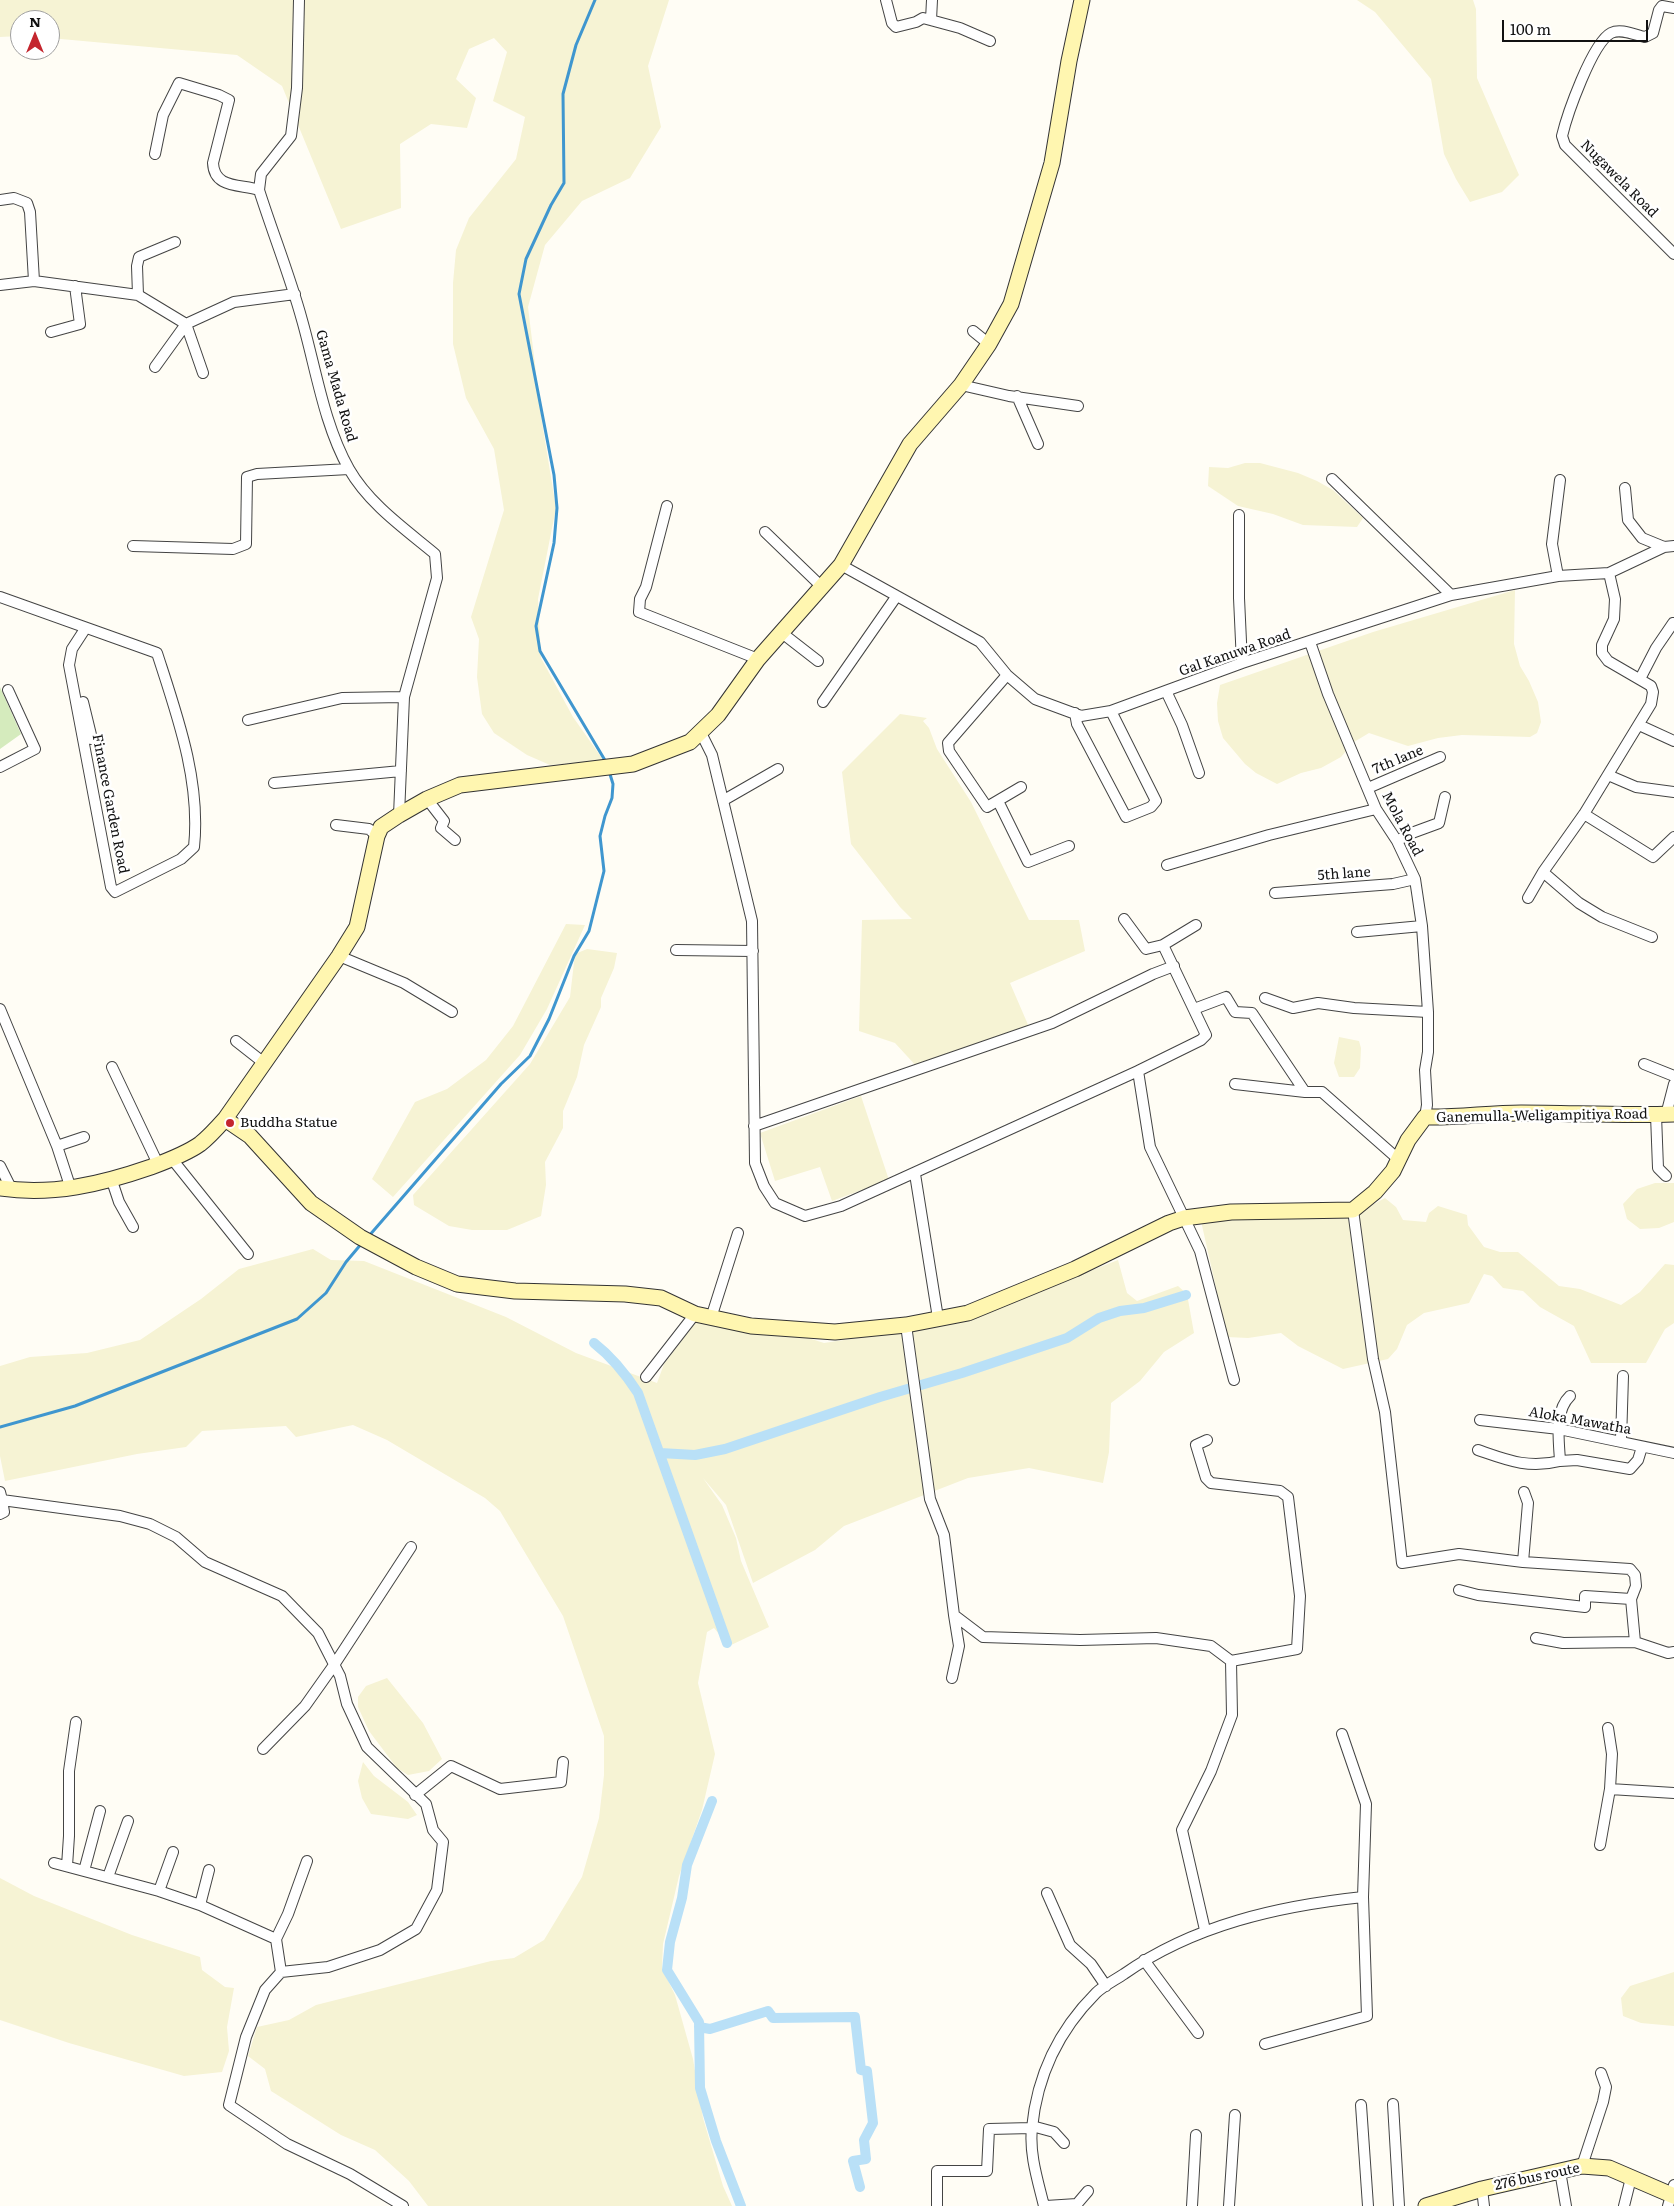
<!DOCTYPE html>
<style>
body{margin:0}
#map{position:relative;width:1674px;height:2206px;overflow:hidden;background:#fffdf5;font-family:Literata,serif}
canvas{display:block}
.north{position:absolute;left:10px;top:10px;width:50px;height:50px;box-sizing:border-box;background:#fff;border:1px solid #a0a0a0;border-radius:50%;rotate:0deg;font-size:14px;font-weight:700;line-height:20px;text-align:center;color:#111}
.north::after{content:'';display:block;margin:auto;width:18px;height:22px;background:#c4262e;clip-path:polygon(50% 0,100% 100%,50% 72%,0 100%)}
.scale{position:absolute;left:1502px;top:20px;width:146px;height:22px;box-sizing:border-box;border:2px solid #111;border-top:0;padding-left:6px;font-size:15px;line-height:18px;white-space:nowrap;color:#111;-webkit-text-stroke:4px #fff;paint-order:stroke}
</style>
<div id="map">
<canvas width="1674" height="2206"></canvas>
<div class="north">N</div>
<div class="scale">100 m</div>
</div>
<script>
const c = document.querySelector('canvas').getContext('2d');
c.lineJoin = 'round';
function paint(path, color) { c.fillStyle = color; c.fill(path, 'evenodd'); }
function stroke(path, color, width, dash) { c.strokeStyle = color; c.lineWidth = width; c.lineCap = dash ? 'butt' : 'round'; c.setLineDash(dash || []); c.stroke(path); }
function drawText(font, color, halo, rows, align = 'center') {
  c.font = font + ' Literata,serif'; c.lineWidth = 5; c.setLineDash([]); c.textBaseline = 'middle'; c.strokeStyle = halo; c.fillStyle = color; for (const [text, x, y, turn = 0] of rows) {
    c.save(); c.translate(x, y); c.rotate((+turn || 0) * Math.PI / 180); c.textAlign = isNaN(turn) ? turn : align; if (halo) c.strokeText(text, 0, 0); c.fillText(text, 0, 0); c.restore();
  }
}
paint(new Path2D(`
 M0,0H669L648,66L661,127L630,178L582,201L545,245L528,307L542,422L556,508L538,599L541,658L573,717L604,761L550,765L527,755L494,733L482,714L477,677L479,639L471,617L504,510L494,449L466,398L453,344V283L456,250L469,218L516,159L525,117L493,101L507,52L494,38L469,49L456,79L476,98L467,128L431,124L400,144L401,208L341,229L282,86L237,55L50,38V20H20V36L0,37Z
 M1357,0H1473L1476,9L1477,78L1519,175L1502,192L1470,202L1456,179L1444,154L1431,79L1375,12Z
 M1245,463H1260L1298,473L1317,481L1333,490L1363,518L1357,527L1303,525L1273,514L1238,506L1208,486L1209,467L1228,468Z
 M1515,590L1514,644L1520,666L1529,681L1538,702L1541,722L1537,733L1530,737L1462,735L1438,738L1408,746L1369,733L1354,742L1341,757L1321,768L1301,773L1277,784L1256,773L1245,764L1223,738L1218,721L1217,703L1220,685L1373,632Z
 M900,714L927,718L923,721L929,728L937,749L971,802L1029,920H1079L1085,951L1010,983L1029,1027L918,1068L895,1043L859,1031L862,920L912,919L900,907L851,844L842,772Z
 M566,924L585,925L547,1009L520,1055L393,1197L372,1179L415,1102L447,1089L486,1060L513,1026Z
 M587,949L617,953L614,968L601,998V1007L584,1045L577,1077L563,1111V1128L545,1162L546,1185L541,1216L507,1230H472L449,1226L414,1205L413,1195L530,1064L570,997L575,954Z
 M1339,1037L1359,1041L1361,1048L1360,1068L1354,1077H1339L1334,1063Z
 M861,1096L889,1180L832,1201L820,1167L775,1181L760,1133Z
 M1655,1183H1674V1222L1659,1228L1640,1229L1627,1219L1623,1204L1637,1189Z
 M1385,1198L1396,1207L1403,1220L1426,1222L1429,1213L1438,1206L1467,1215L1468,1225L1484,1247L1500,1252H1518L1559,1286L1580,1289L1621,1305L1640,1292L1665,1264L1674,1265V1323L1665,1329L1646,1363H1591L1574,1326L1540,1307L1523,1291L1503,1288L1492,1276L1484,1274L1469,1303L1424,1313L1407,1325L1397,1349L1388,1359L1343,1369L1298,1346L1281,1333L1248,1338L1227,1337L1201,1221L1361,1211Z
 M313,1249L331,1260L364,1261L506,1317L576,1353L657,1383L664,1364L696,1322L761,1333L802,1336L824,1343L957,1323L1118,1260L1127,1293L1137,1301L1178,1286L1187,1294L1194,1333L1164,1352L1140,1381L1111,1403L1109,1452L1103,1483L1029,1468L968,1478L844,1526L815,1550L753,1583L726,1505L703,1478L722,1505L736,1538L741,1561L769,1627L729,1646L714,1628L707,1632L698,1683L715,1754L702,1810L679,1876L663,1944L662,1968L675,1995L693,2059L703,2118L723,2186L732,2206H428L409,2181L375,2150L341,2135L271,2091L265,2069L248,2056L257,2027L289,2020L316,2005L491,1961L514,1958L544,1940L582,1877L599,1818L604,1775V1736L563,1616L500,1511L485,1498L387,1440L353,1425L296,1437L286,1426L202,1431L186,1447L137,1454L5,1481L0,1456V1366L30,1357L87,1353L140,1340L201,1299L239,1269Z
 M387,1678L423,1723L442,1759L429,1771L408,1775L397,1768L369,1731L358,1707V1697L366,1686Z
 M363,1762L374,1776L408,1802L417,1815L408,1819L371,1814L362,1798L358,1781Z
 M0,1878L34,1896L132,1935L200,1957L202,1970L225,1987L234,1988L227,2027L229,2051L222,2072L184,2076L69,2043L0,2020Z
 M1674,1972V2026L1641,2023L1623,2016L1621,1998L1630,1986Z`), '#f6f3d4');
paint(new Path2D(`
 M0,687L21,734L0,749Z`), '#d5ebbd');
stroke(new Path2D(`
 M595,0L576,45L563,94L564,183L551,205L526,259L519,294L554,475L557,508L554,543L536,626L540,651L606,762
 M368,1237L501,1084L530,1056L549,1019L574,956L589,931L604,871L600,836L605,816L612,798L613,784L609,771
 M0,1427L75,1406L297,1319L326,1293L346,1262L362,1243`), '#3f96cf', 3);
stroke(new Path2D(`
 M594,1343C612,1357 625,1373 638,1393L727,1643
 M660,1453L695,1455L725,1449L880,1397L962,1373L1067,1338L1099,1318L1120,1311L1144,1308L1186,1295
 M712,1801L687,1865L682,1898L670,1942L667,1970L699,2022L700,2088L716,2141L741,2206
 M699,2027L710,2029L768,2011L773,2018L855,2017L861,2070L867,2071L873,2123L864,2140L866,2159L853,2161L860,2187`), '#b9e0f7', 10);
const street = new Path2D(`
 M299,0L297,88L291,136L261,174L259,190C273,234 290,276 302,320C316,369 324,425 349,469C369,504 405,529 435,554L437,578L404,697L399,815
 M886,0L892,23L896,27L916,22L923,18L960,28L990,41
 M1674,8L1662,6L1659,10L1653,33L1645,37C1635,35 1621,28 1611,33C1592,43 1567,115 1562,136L1565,145L1674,254
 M931,20L932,0
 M155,154L163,115L179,83L219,95L229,100L213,163C214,189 241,184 259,190
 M0,200L14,198L27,203L30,212L34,281
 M0,285L34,281L138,295L186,324L234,302L295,294
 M138,295L137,266L139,257L175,242
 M186,324L203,373
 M973,331L989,344
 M51,332L80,324L75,286
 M155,367L186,324
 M961,385L1009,396L1078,406
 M1017,396L1038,444
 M1332,479L1451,595
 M1625,488L1628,520L1642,538L1664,547
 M667,506L646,587L640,599L639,612L758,659
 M1239,515V598L1242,663
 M765,532L822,587
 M133,546L233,549L246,544L247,477L257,474L349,469
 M841,565L980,642L1007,675L1035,699L1081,716L1111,711L1242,663L1451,595L1558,576L1609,573L1664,547L1674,546
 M1609,573L1615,599L1614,619L1602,645V653L1608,661L1651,686L1653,692L1651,704L1584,814L1543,872L1579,903L1602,917L1652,937
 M1558,576L1552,544L1560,480
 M0,597L157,653C177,715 201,781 194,847L181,859L115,892L111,887L69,665L72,649L85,629
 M782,633L818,661
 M1310,642L1328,694L1376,809L1397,841L1415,879L1422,926L1428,1012V1052L1425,1070L1427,1105L1425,1117
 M1007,675L948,743L949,751L987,807L1021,787
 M1640,679L1656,648L1673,623
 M1166,691L1182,725L1199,773
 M83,702L92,739L83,738
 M823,702L896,597
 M1075,713L1077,724L1126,817L1151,807L1156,801L1111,711
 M248,720L342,698L404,697
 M1639,725L1674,741
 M700,731L712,755L752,921L755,1163L764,1186L775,1203L805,1216L841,1206L1138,1071L1150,1147L1200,1251L1234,1380
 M0,767L35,749L8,690
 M1608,775L1636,787L1674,792
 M274,783L401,771
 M1368,788L1440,757
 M427,799L444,821L441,828L455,840
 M724,800L778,769
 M998,801L1028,862L1069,846
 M1584,814L1653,857L1674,837
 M336,825L369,829L377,836
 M1397,841L1409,834L1439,823L1445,797
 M1167,865L1269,835L1376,809
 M1275,893L1393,884L1415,879
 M1528,898L1543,872
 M1124,919L1146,949L1163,945L1206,1035L1201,1040L1138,1071
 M1357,932L1422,926
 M1163,945L1196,925
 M676,950L753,951
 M339,956L404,983L452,1012
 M1265,998L1293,1008L1318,1003L1354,1008L1428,1012
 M0,1009L57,1146L71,1189
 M1194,1009L1226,997L1235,1012L1252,1013L1305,1092H1322L1398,1159
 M236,1041L264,1063
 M1644,1064L1674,1076
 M112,1067L158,1164
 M1235,1084L1305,1092
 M1656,1115L1658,1168L1666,1176
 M1666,1115L1674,1084
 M754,1126L1052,1023L1153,974L1174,966
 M57,1146L84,1137
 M172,1159L248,1254
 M0,1166L12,1190
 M915,1174L938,1318
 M112,1181L119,1202L133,1227
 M1353,1210L1373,1359L1385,1412L1402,1563L1459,1554L1523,1562L1630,1569L1635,1575L1636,1586L1631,1599L1635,1642L1668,1653L1674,1652
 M711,1318L738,1233
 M906,1325L930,1499L944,1535L954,1615L983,1637L1080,1640L1156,1638L1211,1646L1231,1661L1232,1715L1211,1771L1182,1830L1205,1930
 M646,1377L695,1314
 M1570,1396C1554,1411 1559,1441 1560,1461L1577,1460L1630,1469L1638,1460L1642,1447
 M1480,1420L1559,1429L1674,1453
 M1207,1440L1196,1445L1206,1478L1211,1483L1280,1491L1288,1497L1300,1596L1297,1649L1231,1661
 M1621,1441L1623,1376
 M1478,1450C1507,1460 1528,1469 1560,1461
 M0,1492L2,1500L120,1516L150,1524L176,1537L205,1562L282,1596L318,1633L340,1676L347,1704L367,1747L426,1804L433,1830L443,1842L437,1890L416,1929L380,1950L328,1967L281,1972L265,1990L246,2037L229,2105L287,2144L350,2174L403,2206
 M0,1514L4,1512L2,1500
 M1523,1562L1528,1503L1524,1492
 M1459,1590L1478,1595L1585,1607V1596L1631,1599
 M1536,1638L1563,1643L1635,1642
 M952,1678L959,1646L954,1615
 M1608,1728L1612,1754L1610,1789
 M263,1749L305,1706L334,1665L411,1547
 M415,1795L451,1766L500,1789L561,1782L563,1762
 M1600,1845L1610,1789L1674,1793
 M54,1863L159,1891L200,1905L276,1939
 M67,1866L69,1836V1771L76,1722
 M84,1871L100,1811
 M108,1877L128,1821
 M159,1891L173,1852
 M1047,1893L1070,1945L1091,1964L1106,1986
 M200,1905L209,1870
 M1144,1960L1198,2033
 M281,1972L276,1939L288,1914L307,1861
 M1265,2044L1367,2016L1363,1897L1366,1804L1342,1734
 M1393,2104L1399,2206
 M1361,2105L1368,2206
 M1032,2126L1054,2132L1064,2143
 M1582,2166L1603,2102L1606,2087L1601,2073
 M1560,2171L1566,2206
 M1482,2189L1484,2206
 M937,2206V2171H987L989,2129L1032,2128
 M1044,2206C1038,2181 1029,2154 1032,2128C1037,2076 1059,2030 1096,1993C1103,1986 1115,1980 1124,1974C1194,1925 1278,1906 1363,1897
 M1046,2206L1077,2204L1088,2191
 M1192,2206L1196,2135
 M1229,2206L1235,2115
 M1624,2206L1631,2178
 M1668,2206L1674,2185`);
const secondary = new Path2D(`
 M225,1119L339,956L357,927L377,836L381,827L399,815L427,799L460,785L633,764L690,742L718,715L758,659L841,565L910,444L961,385L989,344L1011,304L1052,163L1069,61L1082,0
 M0,1188C52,1196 102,1184 151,1167C167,1161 186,1154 200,1144C209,1137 217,1128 225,1119L250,1136L311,1203L360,1237L416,1267L457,1284L515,1291L625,1294L661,1298L695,1314L751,1326L835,1332L906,1325L968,1313L1075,1269L1169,1223L1184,1218L1231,1212L1353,1210L1375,1192L1393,1171L1408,1140L1425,1117C1457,1118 1489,1113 1521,1113C1572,1113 1623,1116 1674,1114
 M1426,2206L1482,2189L1582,2166L1609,2168L1674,2196`);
stroke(street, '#444', 12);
stroke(secondary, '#333', 17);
stroke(street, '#fff', 10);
stroke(secondary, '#fff6b0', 15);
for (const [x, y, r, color] of [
 [230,1123,5,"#c4262e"]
]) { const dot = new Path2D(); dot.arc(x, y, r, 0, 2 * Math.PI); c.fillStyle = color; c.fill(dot); stroke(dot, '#fff', 2); }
drawText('14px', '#111', '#fff', [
 ["Nugawela Road",1619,179,45],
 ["Gama Mada Road",336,386,74],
 ["Gal Kanuwa Road",1235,653,-19],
 ["7th lane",1398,760,-23],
 ["Finance Garden Road",110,804,79],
 ["Mola Road",1402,824,62],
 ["5th lane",1344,874,-4],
 ["Ganemulla-Weligampitiya Road",1542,1116,-1],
 ["Aloka Mawatha",1580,1421,10],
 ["276 bus route",1537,2177,-12]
]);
drawText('14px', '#111', '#fff', [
 ["Buddha Statue",240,1123]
], 'left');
</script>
